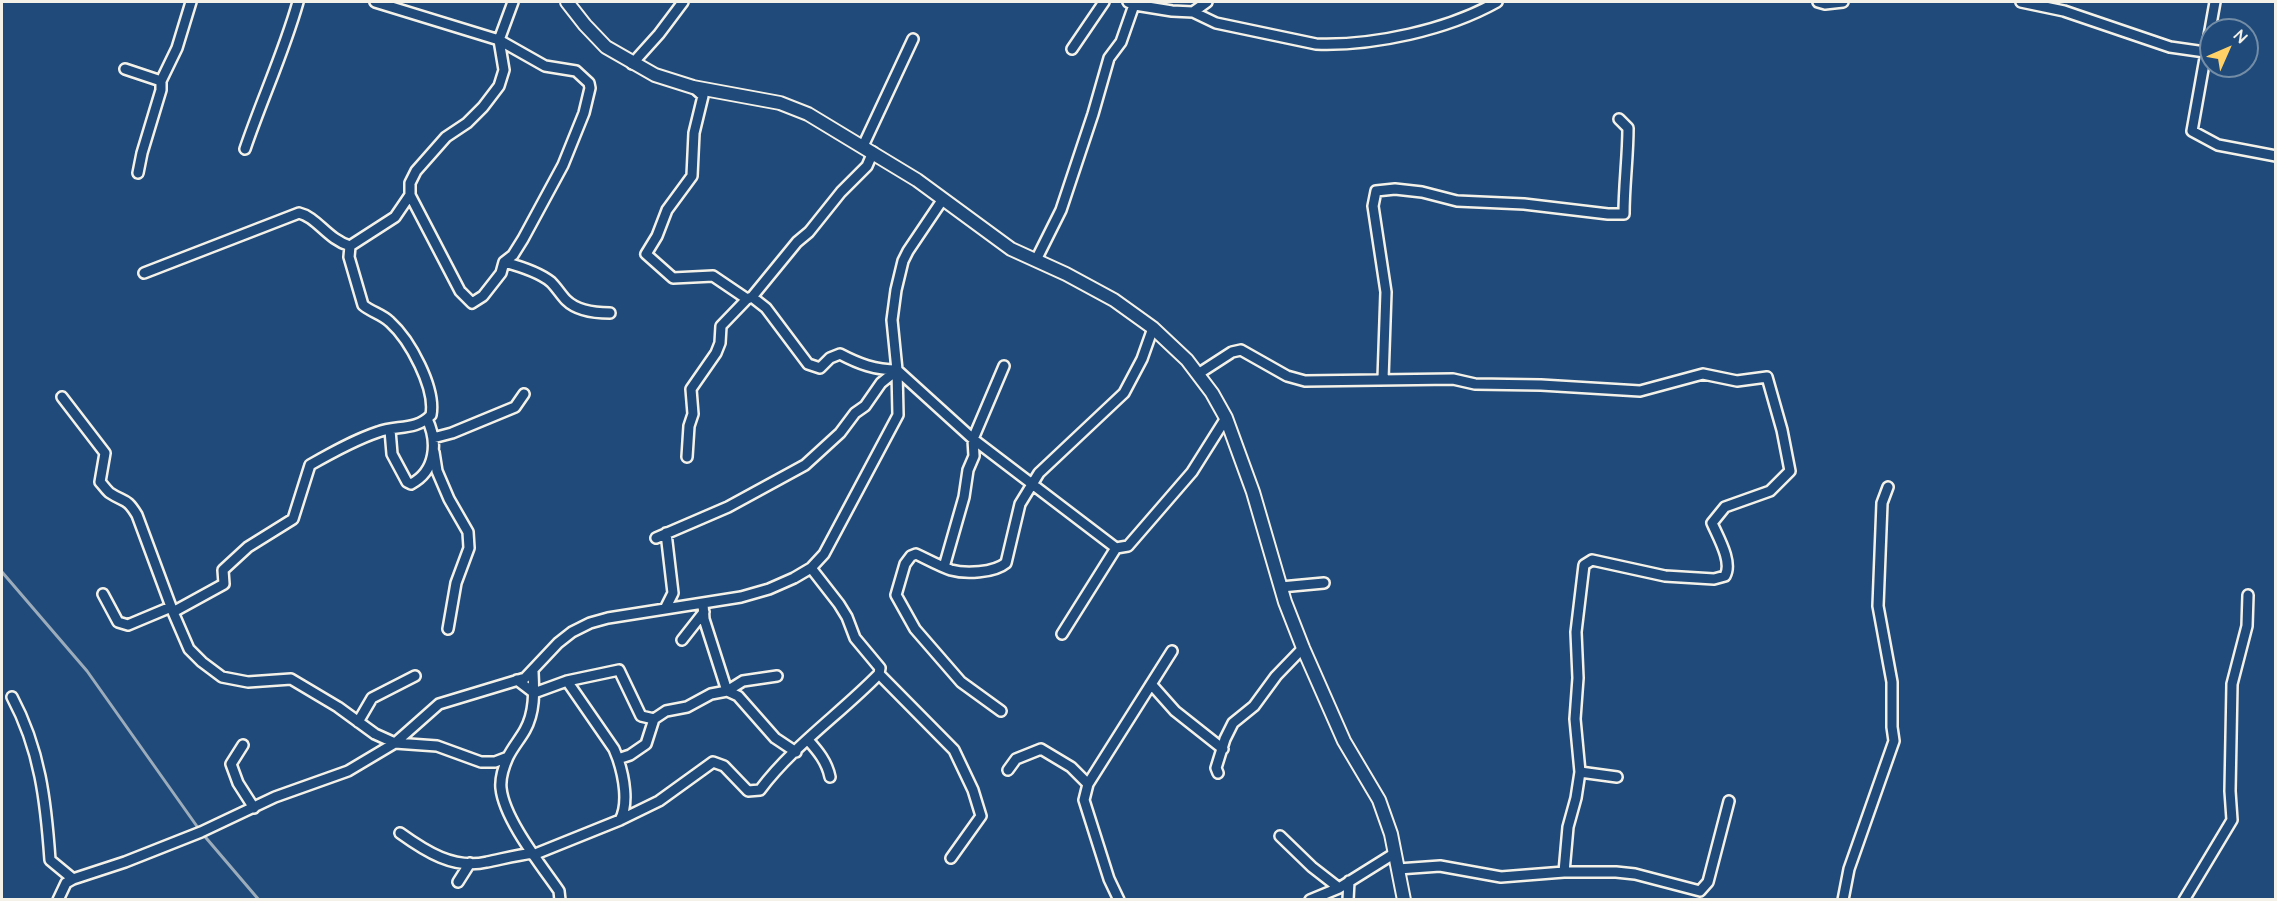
<!DOCTYPE html>
<style>
body{margin:0}
#map{position:relative;width:2277px;height:901px;overflow:hidden;background:#1f4a7a;font-family:"Architects Daughter",sans-serif}
canvas{display:block}
.frame{position:absolute;inset:0;border:3px solid #f4f1e8;pointer-events:none}
.north{position:absolute;left:2199px;top:18px;width:60px;height:60px;box-sizing:border-box;background:#1f4a7a;border:2px solid #748da6;border-radius:50%;rotate:45deg;font-size:16px;font-weight:700;line-height:24px;text-align:center;color:#f4f1e8}
.north::after{content:'';display:block;margin:auto;width:21px;height:27px;background:#ffd166;clip-path:polygon(50% 0,100% 100%,50% 72%,0 100%)}
</style>
<div id="map">
<canvas width="2277" height="901"></canvas>
<div class="frame"></div>
<div class="north">N</div>
</div>
<script>
const c = document.querySelector('canvas').getContext('2d');
c.lineJoin = 'round';
function stroke(path, color, width, dash) { c.strokeStyle = color; c.lineWidth = width; c.lineCap = dash ? 'butt' : 'round'; c.setLineDash(dash || []); c.stroke(path); }
stroke(new Path2D(`
 M2,572L87,671L201,832L259,900`), '#9cacbb', 3);
const minor = new Path2D(`
 M375,2L499,40L545,66L576,71L589,83L590,88L584,113L563,165L523,239L513,255L504,262L501,273L483,296L472,303L460,291L410,195
 M1128,2L1135,5L1172,11L1193,12L1216,23L1316,44C1374,46 1447,30 1497,2
 M1818,2L1825,4L1843,2
 M2021,2L2064,11L2170,47L2205,52
 M2215,2L2192,131L2218,145L2276,156
 M1193,12L1207,2
 M1072,49L1104,2
 M632,64L659,34L683,2
 M125,69L161,81
 M693,87L703,96L694,133L692,176L667,210L657,236L646,254L673,278L713,276L747,299L752,297
 M863,146L913,39
 M245,149C262,99 284,52 298,2
 M873,152L867,166L841,192L809,232L797,242L752,297L766,308L808,364L820,368L830,358L840,354C859,364 875,370 897,370L973,439L1116,548L1128,546L1192,472L1226,418
 M138,173L142,153L161,90V81L177,48L191,2
 M1036,260L1061,210L1093,114L1109,58L1121,42L1135,2
 M504,262C519,266 539,272 551,282C557,288 561,295 566,300C577,311 595,313 610,313
 M144,273L299,213C317,217 327,239 350,246L395,217L410,195V183L416,171L446,137L467,123L483,107L499,86L504,70L499,40L513,2
 M1198,374L1232,352L1241,350L1287,376L1305,381L1453,379L1475,384L1541,385L1640,391L1703,374L1737,381L1767,377L1782,430L1790,471L1770,491L1725,507L1712,523C1718,537 1733,562 1725,576L1714,579L1665,576L1592,560L1584,565L1576,632L1578,678L1575,719L1580,772L1576,798L1568,827L1564,872
 M1383,379L1386,292L1373,206L1376,191L1395,189L1422,192L1457,201L1524,204L1608,214H1624C1624,185 1628,157 1628,128L1619,119
 M62,397L105,453L100,482C103,485 107,491 110,493C125,503 126,497 137,515L173,612L189,649L202,662L222,677L248,682L291,679L338,707L375,734L395,743L437,746L481,762H495L508,757
 M390,430L392,454L407,482L411,484C436,471 438,442 427,419
 M433,438L452,433L515,407L524,394
 M434,452L437,471L449,499L468,532L469,548L456,583L448,629
 M687,457L689,426L693,414L691,389L716,353L720,343L721,326L747,299
 M656,538L728,507L805,465L840,433L855,413L865,406L881,383L897,370
 M944,567L964,497L968,470L974,456L973,439L1004,366
 M1281,587L1324,583
 M103,594L118,622L128,625L171,607
 M703,603L704,619L727,691L743,681L777,676
 M665,609L673,593L666,533
 M173,612L224,584L223,570L248,547L293,519L310,465C331,453 354,440 378,432C396,425 416,431 431,415C436,388 410,340 390,322C382,314 371,312 363,305L349,257L350,246
 M1062,634L1116,548
 M682,640L704,612
 M533,672C534,692 535,712 525,730C520,739 513,747 508,757C504,766 500,778 501,788C504,819 541,865 559,891L560,900
 M879,674L954,750L973,790L981,816L951,858
 M517,680L534,693L567,681L619,670L641,716L654,719L666,711L687,707L711,694L727,691L738,696L775,738L796,752
 M567,681L614,749L618,759L630,755L646,744L654,719
 M1151,684L1175,711L1223,749
 M12,697C40,749 46,802 50,860L73,879
 M1001,711L961,682L915,629L896,595L905,564L911,556L916,554C927,559 939,566 951,570C965,574 994,573 1006,563L1020,504L1039,473L1124,393L1142,359L1153,328
 M358,722L372,698L415,676
 M808,740C818,751 827,762 830,777
 M243,745L231,764L238,783L254,808
 M618,759C624,777 629,804 620,820
 M1008,770L1016,759L1041,749L1071,767L1088,784
 M1580,772L1617,777
 M1218,773L1216,768L1225,739L1233,723L1254,706L1276,676L1303,648
 M400,833C425,851 454,870 487,862C502,859 517,855 533,853
 M1280,836L1312,867L1339,888
 M533,855L620,820L659,801L713,762L724,766L748,791L760,790C793,746 840,714 879,674L880,668L855,638L847,617L839,604L811,568
 M1398,869L1440,866L1501,877L1564,872H1616L1635,874L1700,891L1708,882L1729,801
 M458,882L470,863
 M58,900L66,883L73,879L125,862L201,832L275,797L348,771L395,743L439,704L525,678L558,643L572,632L590,623L608,618L741,597L769,589L794,578L811,568L824,554L898,415L897,370L892,320L896,290L903,261L908,251L943,199
 M1119,900L1109,879L1084,800L1088,784L1172,651
 M1310,900L1339,888L1395,853
 M1348,900L1349,881
 M1843,900L1849,869L1894,741L1892,727V682L1878,606L1882,503L1888,487
 M2184,900L2232,820L2230,791L2232,684L2247,626L2248,595`);
const tertiary = new Path2D(`
 M567,2L585,25L606,47L655,75L693,87L780,103L808,114L917,180L1011,249L1066,274L1114,300L1153,328L1187,360L1212,393L1226,418L1253,492L1285,602L1303,648L1344,741L1379,800L1391,834L1404,900`);
stroke(minor, '#f4f1e8', 14);
stroke(tertiary, '#f4f1e8', 16);
stroke(minor, '#1f4a7a', 9);
stroke(tertiary, '#1f4a7a', 12);
</script>
